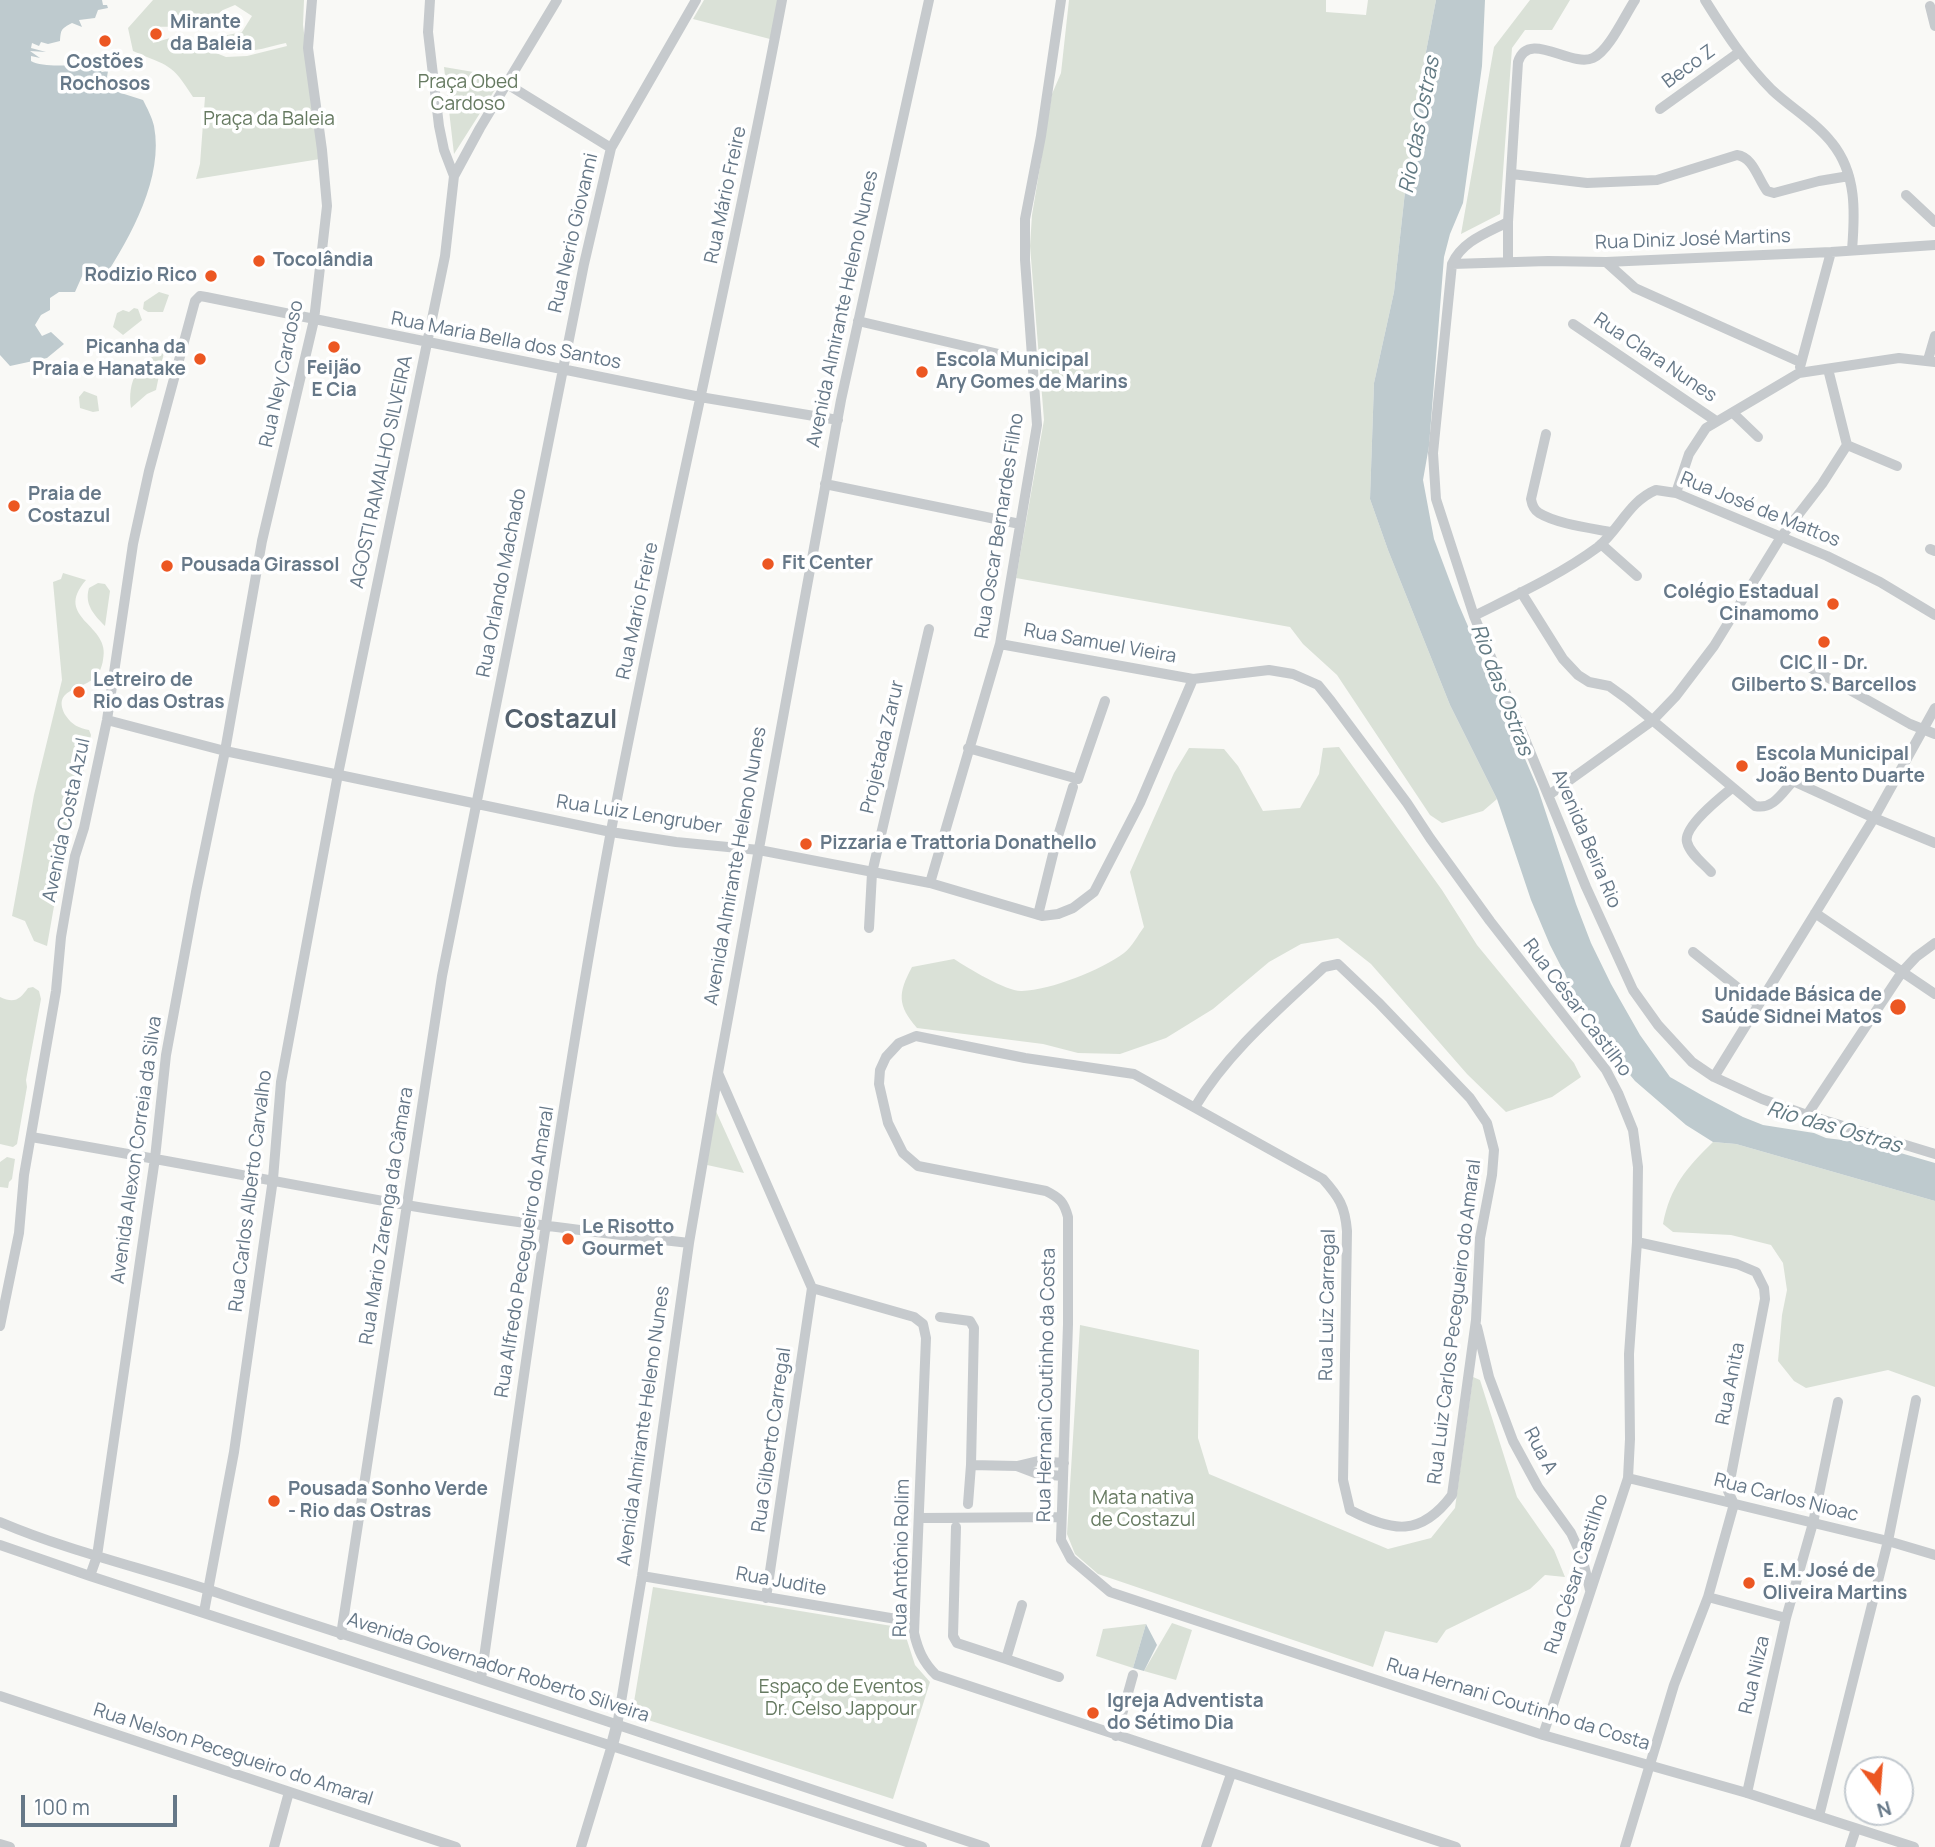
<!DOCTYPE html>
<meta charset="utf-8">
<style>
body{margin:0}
#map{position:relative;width:1935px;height:1847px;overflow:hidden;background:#f9f9f6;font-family:Manrope,sans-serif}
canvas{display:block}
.north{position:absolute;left:1844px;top:1756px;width:70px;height:70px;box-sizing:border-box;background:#fff;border:2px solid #c2c9cf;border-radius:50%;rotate:164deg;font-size:19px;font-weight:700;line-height:28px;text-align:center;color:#667888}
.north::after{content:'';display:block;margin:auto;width:24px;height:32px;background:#ec5722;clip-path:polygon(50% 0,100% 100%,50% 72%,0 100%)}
.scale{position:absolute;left:21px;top:1795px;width:156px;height:32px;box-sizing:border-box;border:4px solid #667888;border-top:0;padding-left:9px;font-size:21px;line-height:24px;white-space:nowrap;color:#667888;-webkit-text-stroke:5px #fff;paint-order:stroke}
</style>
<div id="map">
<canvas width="1935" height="1847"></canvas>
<div class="north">N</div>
<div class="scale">100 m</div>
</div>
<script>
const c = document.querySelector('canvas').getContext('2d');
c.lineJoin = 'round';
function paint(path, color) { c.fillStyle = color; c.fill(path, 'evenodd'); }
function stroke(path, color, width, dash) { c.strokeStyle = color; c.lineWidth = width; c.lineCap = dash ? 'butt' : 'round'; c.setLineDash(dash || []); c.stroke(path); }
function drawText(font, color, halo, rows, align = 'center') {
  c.font = font + ' Manrope,sans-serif'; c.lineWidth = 7; c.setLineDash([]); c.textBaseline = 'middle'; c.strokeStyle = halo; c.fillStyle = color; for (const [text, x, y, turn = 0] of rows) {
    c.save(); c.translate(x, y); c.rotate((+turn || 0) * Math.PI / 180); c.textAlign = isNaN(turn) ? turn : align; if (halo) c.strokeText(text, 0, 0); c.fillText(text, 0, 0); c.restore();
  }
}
paint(new Path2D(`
 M153,0H304L303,25L320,159L196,179L200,164L205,97H193C171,62 169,67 133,51L128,28ZM235,5L252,16L242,32L209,39L208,41C232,60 259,49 286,43L287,46L247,56L226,57L211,51L201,40L177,36L153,43L149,29C165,24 179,29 196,31L223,10Z
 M704,0H779L770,39L693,19Z
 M1069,0H1326V12L1366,15L1368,0H1436L1413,119L1394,292L1374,383L1370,499L1388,550L1450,705L1497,799L1483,811L1442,823L1430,815L1337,675L1303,644L1290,627L1016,578L1044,420L1030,246L1032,215L1052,94L1061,73Z
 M1530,0H1570L1552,30H1525L1512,48L1500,214L1461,234L1494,47Z
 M444,67L503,77L454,154Z
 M159,292L169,295L163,312H148L143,309L144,302Z
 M134,308L138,309L142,320L123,335L113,327L117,313L123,310L129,312Z
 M164,352L156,390L147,394L131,408C127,383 138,359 164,352Z
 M84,391L97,396L99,411L93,412L80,408L79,397Z
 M63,573L86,580C52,619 112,624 103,660C102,667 99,675 93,679C80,690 51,690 66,716C72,725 79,728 89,730L91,735L72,824L63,855L47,946L34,941L25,921L12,916L34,795L62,680L53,582L61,579Z
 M98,583L105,584L110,591L105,626C94,615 84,604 89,588Z
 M1339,747L1442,890L1477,945L1574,1063L1581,1077L1552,1097L1506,1112L1467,1074L1371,964L1338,938L1301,944L1269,962L1213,1009L1166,1038L1120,1054L1078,1053L1043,1044L917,1028C897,1005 898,993 912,967L954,959C968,968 1007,992 1022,991C1051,990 1101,970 1124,953C1132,947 1138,935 1144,927L1130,872L1174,773L1189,748L1224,749L1238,766L1263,811L1300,808L1319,774L1323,748Z
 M33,987L39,991L41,999L26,1080L27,1087L17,1144L13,1147L0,1144V997C15,1004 20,999 28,988Z
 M715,1109L744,1173L707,1165Z
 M1713,1142L1736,1144L1935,1201V1387L1888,1370L1806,1388L1794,1381L1778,1361L1782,1315L1787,1290L1783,1263L1771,1245L1731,1235L1673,1232L1663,1224C1670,1187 1687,1167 1713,1142Z
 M7,1157L15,1159L12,1179L9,1182L8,1188L0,1187V1162Z
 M1080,1325L1199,1350L1198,1438L1209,1474L1388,1549L1431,1538L1455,1508L1473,1377L1480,1380L1517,1497L1554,1550L1565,1577L1545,1575L1530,1589L1446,1630L1437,1643L1385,1631L1373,1667L1098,1574L1075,1554L1067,1534Z
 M653,1587L898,1627L905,1634L915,1665L930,1682L893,1799L642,1718L633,1708Z
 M1172,1623L1192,1630L1176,1680L1144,1671Z
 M1146,1624L1133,1668L1096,1656L1103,1629Z`), '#dae1d7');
paint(new Path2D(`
 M0,0H102L103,5H107L108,8L98,10L95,18L79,20L82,27L72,23C61,29 61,29 60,41L48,44L41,42L39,46L32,43L31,48L46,52L30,51L40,58L31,56V61C39,66 60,66 68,65L70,68L96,67L102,72L108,71L107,77L112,80V83L121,93L143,100C147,108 152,117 154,126C164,177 131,236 104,278L83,274L75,292H59L50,298V310L41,315L35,325L42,336L51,332L64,344L47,358L10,366L0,355Z
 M1436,0H1485L1482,66L1463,203L1450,234L1444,257L1429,446L1423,480L1434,539L1458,603L1538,789L1576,904L1591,943L1611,984L1640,1035L1670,1077L1705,1097L1743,1117L1763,1125L1814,1133L1826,1138L1866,1143L1935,1163V1201L1736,1144L1713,1142L1686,1125L1635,1081L1612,1053L1572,988L1550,945L1531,900L1497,799L1450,705L1388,550L1370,499L1374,383L1394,292L1413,119Z
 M1146,1624L1157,1645L1144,1671L1133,1668Z`), '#becace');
stroke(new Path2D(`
 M1635,0C1625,15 1609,51 1593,58C1571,68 1528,29 1518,62L1508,222C1487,233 1462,241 1452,264L1433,453L1436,499L1474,616L1586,887L1633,990L1658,1025L1692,1062L1714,1077L1762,1099L1807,1115L1935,1154
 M1705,0C1725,32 1745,63 1772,90C1791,108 1816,122 1832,143C1857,174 1855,213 1852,250
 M1930,6L1935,26
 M507,84L611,148
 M1660,109L1738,53
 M1512,174L1587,183L1657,180L1737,155C1753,157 1758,179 1767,191L1774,193L1819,181L1849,176
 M454,176L480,128L557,0
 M1906,195L1935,222
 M1508,262V222
 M1606,262L1635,288L1800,362
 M1452,264L1548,261L1606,262L1831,252L1935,245
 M858,321L1033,362
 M1573,324L1716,421
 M1928,360L1935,336
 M1800,367L1831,252
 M1733,413L1758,437
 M1546,434L1531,499C1532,505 1534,510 1539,513C1557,524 1590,528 1611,532
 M1847,445L1897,466
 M825,484L1020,524
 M1676,493L1689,454L1706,428L1799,373L1899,358L1935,362
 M1601,544L1637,576
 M1930,549L1935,551
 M1521,592L1563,659L1578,675L1589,682L1609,686L1627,699L1755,806C1773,810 1782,793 1793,781L1874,818L1935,843
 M1474,616C1516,595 1560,575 1598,547C1619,530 1629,501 1656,490L1676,493L1827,556L1880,582L1935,615
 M1000,644L1193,679L1269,670L1293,674L1318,685L1331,701L1407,803L1430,838L1490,921L1606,1070L1618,1093L1633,1130L1638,1167L1637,1242L1629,1354L1630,1439L1628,1478L1543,1735
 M1809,667L1910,724L1935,734
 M107,720L225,751L611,832L676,842L759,850L930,883L1042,916L1058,914L1073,908L1094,892L1140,803L1193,679
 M968,748L1078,779L1105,701
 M1549,795L1652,721L1676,696L1714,646L1781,537L1822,484L1847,445L1828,369
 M1711,872C1703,863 1690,854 1687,842C1683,827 1721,797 1732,788
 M930,883L1000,644L1037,425L1025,260V219L1041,136L1061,0
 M1815,913L1935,994
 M1038,915L1055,846L1073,787
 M869,928L872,873L929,629
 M1693,952L1758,1004
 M718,1073L812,1288L914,1317L923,1324L926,1338L914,1633C918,1650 923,1662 936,1675L1456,1847
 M1714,1077L1874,818L1935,708
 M1195,1107C1227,1053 1278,1010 1324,967L1338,964L1378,1002L1470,1098L1487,1123L1494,1150L1492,1175L1480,1238L1476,1320L1452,1495C1421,1537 1392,1532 1350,1510L1343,1480L1347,1231C1345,1206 1339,1197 1323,1179L1134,1074L1025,1058L916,1036L899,1043L886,1057L880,1070L879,1084L888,1123L903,1153L918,1166L1046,1191C1060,1198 1064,1202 1068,1217V1324L1061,1540L1071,1559L1110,1592L1543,1735L1747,1793L1914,1847
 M1807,1115L1902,972L1916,957L1935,943
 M31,1137C156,1158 281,1183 406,1205C500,1221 595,1232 689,1243
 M940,1317L970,1321L974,1328L971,1465L968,1504
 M0,1326L19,1233L24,1175L56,991L61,937L75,856L84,828L107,720L133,544L149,471L195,301L200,296L206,297L700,397L838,420
 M1477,1327L1489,1377L1513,1441L1538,1487L1571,1533L1582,1557L1590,1590
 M971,1465L1017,1466L1038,1461L1064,1463
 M1017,1466L1038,1474L1063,1476
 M1628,1478L1888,1541L1935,1555
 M920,1518L1061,1517
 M0,1522C73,1553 152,1570 227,1596C312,1625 398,1651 483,1680C650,1736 818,1790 985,1847
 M956,1527L953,1636L957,1643L1006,1659L1022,1605
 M0,1545L90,1576L922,1847
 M90,1576L97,1556L155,1158L166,1055L196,892L225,751L262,541L314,320L327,206L322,150L308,48L312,0
 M642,1576L914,1622
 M1708,1597L1786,1618
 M766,1598L812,1288
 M204,1612L234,1452L273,1179L281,1082L338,774L445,256L454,176L444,150L439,126L428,32L430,0
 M341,1635L442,976L584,264L611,148L696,0
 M1006,1659L1059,1677
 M481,1679C521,1396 559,1112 611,831C663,553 730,278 782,0
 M0,1696L456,1847
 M617,1726L642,1576L689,1243L718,1073L841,400L929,0
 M1116,1736L1133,1675
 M1747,1793L1786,1618L1813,1523L1838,1402
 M1819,1816L1888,1541L1916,1400
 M0,1844L10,1847
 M274,1847L289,1792
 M581,1847L612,1745
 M1206,1847L1231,1774
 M1625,1847L1674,1685L1708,1597L1734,1504L1728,1491L1765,1299L1764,1288L1756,1272L1737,1264L1637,1242
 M1850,1847L1856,1829`), '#c6cacd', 10);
stroke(new Path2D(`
 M612,1745L617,1726`), '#c6cacd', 12);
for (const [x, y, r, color] of [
 [156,34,7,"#ec5722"],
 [105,41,7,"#ec5722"],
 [259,261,7,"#ec5722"],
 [211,276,7,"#ec5722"],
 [334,347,7,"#ec5722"],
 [200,359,7,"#ec5722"],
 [922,372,7,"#ec5722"],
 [14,506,7,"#ec5722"],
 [768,564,7,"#ec5722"],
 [167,566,7,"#ec5722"],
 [1833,604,7,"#ec5722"],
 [1824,642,7,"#ec5722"],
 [79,692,7,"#ec5722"],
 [1742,766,7,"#ec5722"],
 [806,844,7,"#ec5722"],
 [1898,1007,9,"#ec5722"],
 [568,1239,7,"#ec5722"],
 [274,1501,7,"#ec5722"],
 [1749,1583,7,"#ec5722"],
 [1093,1713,7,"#ec5722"]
]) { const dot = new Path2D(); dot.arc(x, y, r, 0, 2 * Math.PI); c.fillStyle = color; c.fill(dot); stroke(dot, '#fff', 2.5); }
drawText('bold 19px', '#667888', '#fff', [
 ["Mirante",170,23],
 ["da Baleia",170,45],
 ["Costões",105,63,"center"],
 ["Rochosos",105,85,"center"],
 ["Tocolândia",273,261],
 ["Rodizio Rico",197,276,"right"],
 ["Picanha da",186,348,"right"],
 ["Praia e Hanatake",186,370,"right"],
 ["Escola Municipal",936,361],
 ["Ary Gomes de Marins",936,383],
 ["Feijão",334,369,"center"],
 ["E Cia",334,391,"center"],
 ["Praia de",28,495],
 ["Costazul",28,517],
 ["Fit Center",782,564],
 ["Pousada Girassol",181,566],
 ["Colégio Estadual",1819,593,"right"],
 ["Cinamomo",1819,615,"right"],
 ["CIC II - Dr.",1824,664,"center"],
 ["Gilberto S. Barcellos",1824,686,"center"],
 ["Letreiro de",93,681],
 ["Rio das Ostras",93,703],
 ["Escola Municipal",1756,755],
 ["João Bento Duarte",1756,777],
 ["Pizzaria e Trattoria Donathello",820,844],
 ["Unidade Básica de",1882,996,"right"],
 ["Saúde Sidnei Matos",1882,1018,"right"],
 ["Le Risotto",582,1228],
 ["Gourmet",582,1250],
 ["Pousada Sonho Verde",288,1490],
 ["- Rio das Ostras",288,1512],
 ["E.M. José de",1763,1572],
 ["Oliveira Martins",1763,1594],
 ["Igreja Adventista",1107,1702],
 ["do Sétimo Dia",1107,1724]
], 'left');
drawText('19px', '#667888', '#fff', [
 ["Beco Z",1689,67,-36],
 ["Rua Mário Freire",726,195,-78],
 ["Rua Nerio Giovanni",574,233,-77],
 ["Rua Diniz José Martins",1693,240,-2],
 ["Avenida Almirante Heleno Nunes",843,309,-78],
 ["Rua Maria Bella dos Santos",506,341,11],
 ["Rua Clara Nunes",1655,358,34],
 ["Rua Ney Cardoso",282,374,-78],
 ["AGOSTI RAMALHO SILVEIRA",382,472,-78],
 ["Rua José de Mattos",1760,510,22],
 ["Rua Oscar Bernardes Filho",1000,526,-81],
 ["Rua Orlando Machado",502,583,-79],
 ["Rua Mario Freire",638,611,-78],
 ["Rua Samuel Vieira",1100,644,10],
 ["Projetada Zarur",883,747,-77],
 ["Rua Luiz Lengruber",639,815,9],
 ["Avenida Costa Azul",67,820,-78],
 ["Avenida Beira Rio",1586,839,67],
 ["Avenida Almirante Heleno Nunes",736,866,-80],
 ["Rua César Castilho",1577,1008,53],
 ["Avenida Alexon Correia da Silva",137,1150,-82],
 ["Rua Carlos Alberto Carvalho",251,1191,-83],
 ["Rua Mario Zarenga da Câmara",387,1216,-81],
 ["Rua Alfredo Pecegueiro do Amaral",525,1252,-81],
 ["Rua Luiz Carregal",1328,1305,-89],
 ["Rua Luiz Carlos Pecegueiro do Amaral",1455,1322,-83],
 ["Rua Anita",1731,1384,-79],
 ["Rua Hernani Coutinho da Costa",1047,1385,-89],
 ["Avenida Almirante Heleno Nunes",644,1426,-82],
 ["Rua Gilberto Carregal",772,1440,-82],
 ["Rua A",1540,1451,62],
 ["Rua Carlos Nioac",1786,1498,14],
 ["Rua Antônio Rolim",902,1558,-89],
 ["Rua César Castilho",1577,1574,-72],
 ["Rua Judite",781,1582,10],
 ["Avenida Governador Roberto Silveira",498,1668,18],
 ["Rua Nilza",1755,1675,-77],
 ["Rua Hernani Coutinho da Costa",1518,1705,17],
 ["Rua Nelson Pecegueiro do Amaral",233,1755,18]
]);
drawText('19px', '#667a61', '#fff', [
 ["Praça Obed",468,83],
 ["Cardoso",468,105],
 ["Praça da Baleia",269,120],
 ["Mata nativa",1143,1499],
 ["de Costazul",1143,1521],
 ["Espaço de Eventos",841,1688],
 ["Dr. Celso Jappour",841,1710]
]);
drawText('italic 21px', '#627a83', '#fff', [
 ["Rio das Ostras",1420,125,-79],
 ["Rio das Ostras",1501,690,69],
 ["Rio das Ostras",1834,1128,16]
]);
drawText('bold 26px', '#54616d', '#fff', [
 ["Costazul",561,721]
]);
</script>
